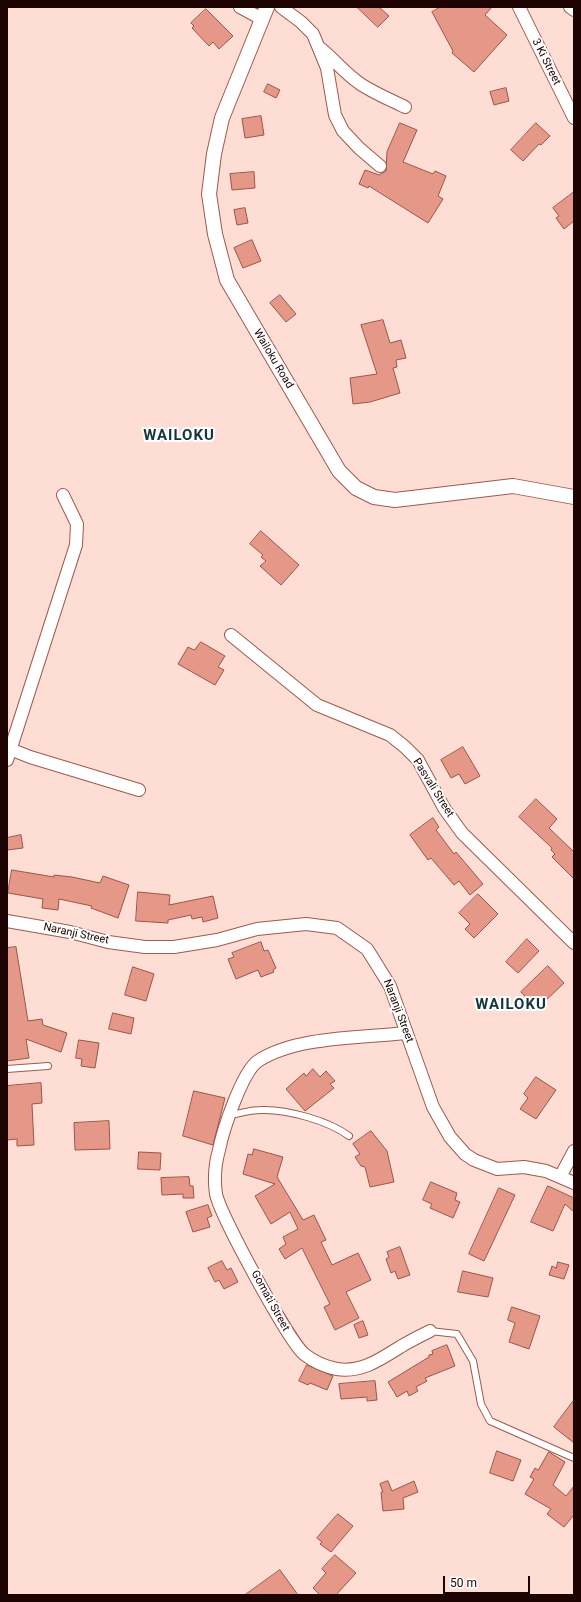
<!DOCTYPE html>
<style>
body{margin:0}
#map{position:relative;width:581px;height:1602px;overflow:hidden;background:#feddd5;font-family:Roboto,sans-serif}
canvas{display:block}
.frame{position:absolute;inset:0;border:8px solid #1d0402;pointer-events:none}
.scale{position:absolute;left:443px;top:1576px;width:87px;height:18px;box-sizing:border-box;border:2px solid #1d0402;border-top:0;padding-left:5px;font-size:12px;line-height:14px;white-space:nowrap;color:#1d0402;-webkit-text-stroke:3px #fff;paint-order:stroke}
</style>
<div id="map">
<canvas width="581" height="1602"></canvas>
<div class="frame"></div>
<div class="scale">50 m</div>
</div>
<script>
const c = document.querySelector('canvas').getContext('2d');
c.lineJoin = 'round';
function paint(path, color) { c.fillStyle = color; c.fill(path, 'evenodd'); }
function stroke(path, color, width, dash) { c.strokeStyle = color; c.lineWidth = width; c.lineCap = dash ? 'butt' : 'round'; c.setLineDash(dash || []); c.stroke(path); }
function drawText(font, color, halo, rows, align = 'center') {
  c.font = font + ' Roboto,sans-serif'; c.lineWidth = 4; c.setLineDash([]); c.textBaseline = 'middle'; c.strokeStyle = halo; c.fillStyle = color; for (const [text, x, y, turn = 0] of rows) {
    c.save(); c.translate(x, y); c.rotate((+turn || 0) * Math.PI / 180); c.textAlign = isNaN(turn) ? turn : align; if (halo) c.strokeText(text, 0, 0); c.fillText(text, 0, 0); c.restore();
  }
}
const building = new Path2D(`
 M357,7H379L389,16L378,27Z
 M441,7H492L485,15L507,35L474,72L452,53L453,51L432,12Z
 M206,9L233,36L219,49L213,42L209,46L192,28L194,26L191,23Z
 M268,84L280,90L276,98L264,92Z
 M506,88L509,101L494,105L490,92Z
 M261,116L264,135L245,138L242,119Z
 M400,123L417,130L403,162L433,174L435,171L446,176L438,196L443,199L428,223L369,186L368,188L359,184L365,170L379,175L386,171L387,152Z
 M536,123L550,136L541,145L539,144L523,161L511,150Z
 M254,172L255,188L232,190L230,174Z
 M574,192V221L564,229L556,218L559,216L553,208Z
 M245,208L248,223L237,225L234,210Z
 M252,240L261,261L243,268L234,248Z
 M280,295L296,314L286,322L270,303Z
 M383,320L390,343L401,340L406,358L396,360L397,367L393,368L400,393L370,402L353,404L350,378L377,374L361,325Z
 M261,531L299,565L281,585L260,566L266,561L261,557L263,555L250,544Z
 M201,642L225,656L218,667L224,670L215,685L178,664L188,647L194,650Z
 M463,747L480,776L465,784L459,774L451,778L441,760Z
 M536,799L557,819L549,828L574,852V879L552,857L555,854L551,850L552,848L519,817Z
 M433,818L439,827L436,830L454,854L456,852L483,884L470,895L459,881L454,885L431,858L428,860L410,835Z
 M21,835L23,848L7,850V838Z
 M12,870L54,877V875L72,877L100,883L103,876L129,885L118,918L91,908L92,906L59,899L58,910L42,908L43,899L8,893Z
 M138,892L170,895L169,905L213,896L218,918L203,922L202,917L192,919L191,915L168,920V923L136,921Z
 M478,894L498,914L474,938L465,929L470,924L459,913Z
 M527,939L539,951L518,973L506,962Z
 M261,942L264,951L268,950L276,968L273,970L274,972L261,977L258,970L236,979L228,959L234,957L232,953Z
 M16,947L28,1021L42,1019L43,1025L67,1033L61,1052L26,1039L29,1058L7,1061V948Z
 M548,966L564,983L541,1005L536,1000L532,1004L521,992Z
 M133,967L154,974L146,1001L125,995Z
 M113,1013L134,1018L131,1034L109,1029Z
 M79,1040L99,1043L95,1068L81,1066L82,1059L76,1058Z
 M313,1069L320,1077L326,1071L335,1081L330,1084L334,1088L305,1111L286,1089L304,1073L306,1076Z
 M536,1077L556,1090L536,1119L520,1109L528,1098L524,1094Z
 M41,1083L42,1103L32,1104L34,1145L17,1146V1139L7,1140V1086Z
 M194,1091L225,1098L213,1145L183,1136Z
 M109,1121L110,1149L75,1150L74,1123Z
 M371,1131L387,1151L394,1182L370,1187L365,1167L361,1166L355,1157L360,1154L353,1144Z
 M254,1149L283,1157L277,1177L303,1220L314,1215L326,1240L321,1242L332,1265L358,1253L371,1280L346,1292L359,1318L335,1330L324,1307L330,1304L302,1248L285,1259L279,1249L286,1244L283,1237L298,1229L290,1212L271,1224L255,1196L275,1184L243,1174L248,1154L252,1155Z
 M139,1152L161,1153L160,1170L138,1169Z
 M189,1177L190,1186H193L194,1198H183V1194L162,1195L161,1178Z
 M431,1182L457,1193L455,1200L460,1202L453,1218L430,1208L432,1204L423,1200Z
 M548,1186L574,1198V1212L565,1204L553,1231L531,1222Z
 M499,1188L515,1195L484,1261L469,1254Z
 M208,1205L212,1216L207,1218L210,1227L193,1232L186,1212Z
 M400,1247L410,1275L398,1279L395,1271L391,1273L386,1259L389,1257L387,1252Z
 M222,1261L227,1270L231,1268L238,1282L224,1289L219,1280L215,1282L208,1268Z
 M558,1262L569,1265L564,1279L549,1275L552,1266L556,1268Z
 M463,1271L493,1278L488,1297L458,1292Z
 M512,1307L540,1316L529,1349L509,1342L515,1323L508,1320Z
 M363,1321L368,1335L359,1338L354,1325Z
 M447,1345L455,1366L425,1378L427,1381L416,1387L418,1391L409,1396L407,1391L397,1397L388,1382L429,1357V1355L433,1354L432,1351Z
 M307,1365L333,1376L327,1390L310,1383L308,1385L299,1381Z
 M375,1381L377,1400L367,1401V1397L341,1399L339,1384Z
 M574,1400V1443L554,1427Z
 M497,1451L521,1460L513,1481L490,1473Z
 M549,1452L565,1462L553,1485L566,1496L574,1486V1515L564,1527L547,1514L551,1509L525,1494L534,1479L530,1477L535,1468L538,1470Z
 M388,1481L392,1491L414,1481L418,1492L403,1498L404,1509L383,1511L381,1492H383L380,1484Z
 M338,1514L353,1526L331,1552L320,1544L322,1542L317,1538Z
 M335,1555L356,1573L336,1595H320L313,1588L326,1573L322,1569Z
 M280,1570L298,1595H245Z`);
paint(building, '#e69888');
stroke(building, '#9b5546', 1);
const service = new Path2D(`
 M7,1069L48,1066
 M231,1115C241,1113 251,1110 261,1110C287,1109 329,1121 349,1136
 M430,1331L457,1334L473,1361L481,1404L490,1421L574,1458`);
const minor = new Path2D(`
 M240,7L262,19
 M281,7L301,22L313,34L327,68L335,115L343,131L359,148L380,166
 M519,7L574,118
 M570,7L574,10
 M320,48C335,60 346,75 362,85C376,94 391,100 405,107
 M231,635L317,705L390,735L405,747L418,760L444,808L462,833L574,943
 M10,749L30,757L139,790
 M7,760L76,545L77,524L63,495
 M7,921L70,932L108,942L145,947H174L217,940L257,929L306,924L337,928L367,949L390,986L433,1107L450,1137L465,1154L474,1160L497,1169L524,1167L546,1171L574,1183
 M406,1033C362,1038 296,1036 258,1061C242,1072 223,1130 219,1150C215,1164 214,1180 216,1194C220,1215 288,1340 304,1354C313,1361 326,1367 337,1369C361,1373 381,1359 400,1347C410,1341 420,1336 430,1331
 M560,1177L574,1151`);
const tertiary = new Path2D(`
 M267,7L222,118L214,154L209,194L215,234L227,280L339,471L356,488L374,497L395,500L513,486L574,497`);
stroke(service, '#a0594b', 8);
stroke(minor, '#a0594b', 14);
stroke(tertiary, '#a0594b', 16);
stroke(service, '#fff', 6);
stroke(minor, '#fff', 12);
stroke(tertiary, '#fff', 14);
drawText('11px', '#1d0402', '#fff', [
 ["3 Ki Street",546,62,63],
 ["Wailoku Road",273,359,59],
 ["Pasvali Street",433,788,58],
 ["Naranji Street",76,934,12],
 ["Naranji Street",398,1011,69],
 ["Gomati Street",270,1301,61]
]);
c.letterSpacing = '1px';
drawText('bold 15px', '#14353c', '#fff', [
 ["WAILOKU",179,436],
 ["WAILOKU",511,1005]
]);
c.letterSpacing = '0px';
</script>
